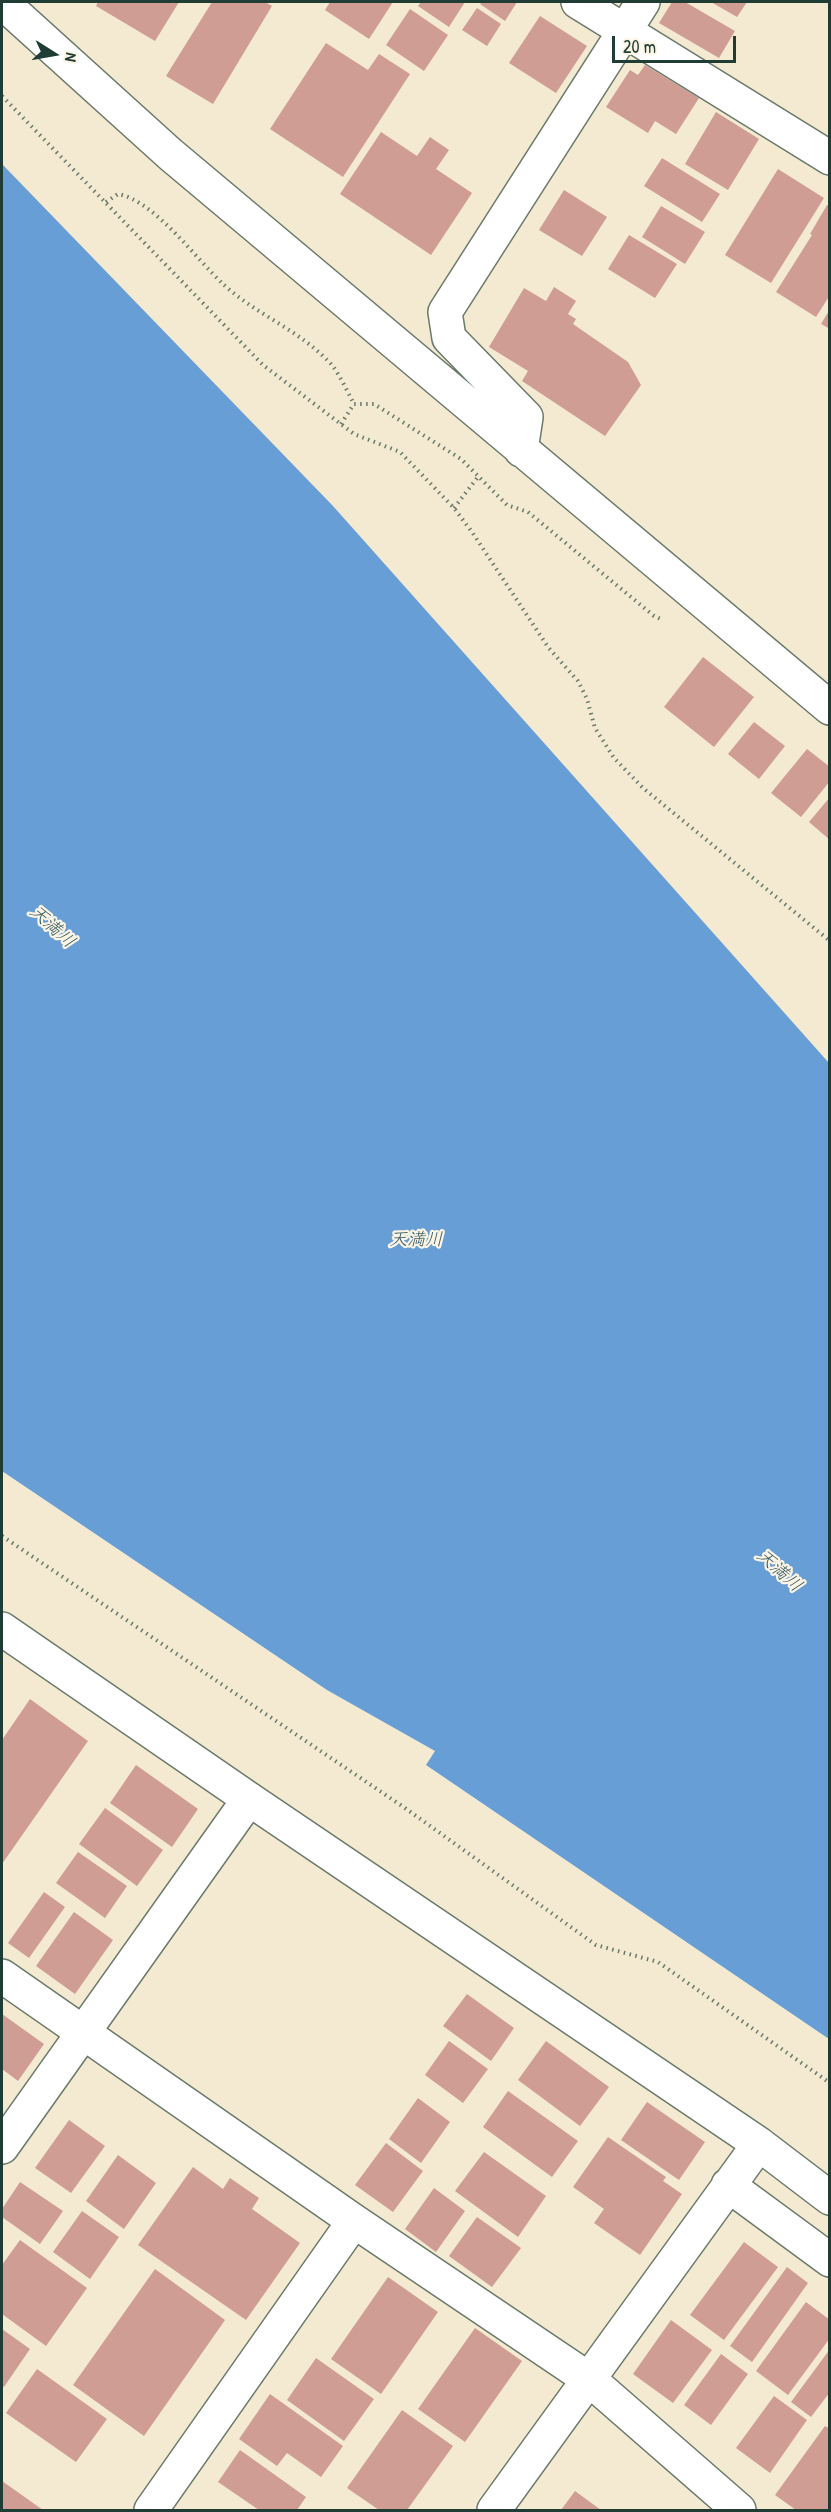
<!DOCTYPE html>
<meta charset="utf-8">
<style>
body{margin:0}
#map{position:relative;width:831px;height:2512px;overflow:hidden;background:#f3ead1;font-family:"Patrick Hand",sans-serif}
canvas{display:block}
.frame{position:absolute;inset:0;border:3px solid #1f3d34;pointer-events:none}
.north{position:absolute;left:24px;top:24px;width:60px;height:60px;-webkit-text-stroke:4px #fcf5e5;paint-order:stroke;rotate:101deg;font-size:16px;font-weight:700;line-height:24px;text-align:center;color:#1f3d34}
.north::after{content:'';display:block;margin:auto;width:21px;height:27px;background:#1f3d34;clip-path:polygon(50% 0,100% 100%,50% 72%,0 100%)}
.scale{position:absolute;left:612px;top:36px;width:124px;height:27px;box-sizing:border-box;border:3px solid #1f3d34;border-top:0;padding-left:8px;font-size:18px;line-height:21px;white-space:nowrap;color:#1f3d34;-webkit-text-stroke:4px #fcf5e5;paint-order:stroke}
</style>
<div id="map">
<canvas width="831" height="2512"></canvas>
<div class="frame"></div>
<div class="north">N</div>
<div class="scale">20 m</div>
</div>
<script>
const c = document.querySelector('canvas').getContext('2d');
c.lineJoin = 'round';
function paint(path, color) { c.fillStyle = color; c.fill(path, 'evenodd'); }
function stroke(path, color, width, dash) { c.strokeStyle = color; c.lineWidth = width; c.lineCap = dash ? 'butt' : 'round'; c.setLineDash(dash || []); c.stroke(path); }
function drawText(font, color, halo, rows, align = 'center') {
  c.font = font + ' "Patrick Hand","Klee One",sans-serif'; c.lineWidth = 4.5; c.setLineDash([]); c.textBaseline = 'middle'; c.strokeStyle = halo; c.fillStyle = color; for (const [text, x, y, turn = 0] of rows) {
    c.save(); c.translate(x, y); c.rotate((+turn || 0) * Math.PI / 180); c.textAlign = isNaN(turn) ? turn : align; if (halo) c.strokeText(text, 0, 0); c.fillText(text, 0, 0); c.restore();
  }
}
paint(new Path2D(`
 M2,164L333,506L829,1063V2039L426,1765L435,1751L327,1690L2,1471Z`), '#679ed5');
paint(new Path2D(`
 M98,2H179L155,41L96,6Z
 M212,2H265L272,6L213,104L166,76Z
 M330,2H393L369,39L325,10Z
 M421,2H465L449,27L418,6Z
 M482,2H517L505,21L480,4Z
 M672,2H685L735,31L719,58L659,23Z
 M711,2H747L737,17Z
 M477,8L501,24L487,46L462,30Z
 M410,9L448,35L424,71L386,45Z
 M540,16L587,46L556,93L509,63Z
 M326,43L368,70L379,54L410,74L343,177L270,129Z
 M645,65L699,98L676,134L655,121L648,133L606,107L630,70L638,75Z
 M716,112L759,139L728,190L685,164Z
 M381,132L417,156L430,137L449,150L436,169L472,193L431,255L340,194Z
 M662,158L720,194L702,222L644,186Z
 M778,169L824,198L771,283L725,255Z
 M564,190L607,217L582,256L539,230Z
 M827,205L830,206V295L816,317L776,292L812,235L810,234Z
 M661,206L705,232L685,264L642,237Z
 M629,235L677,264L655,298L608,269Z
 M554,287L576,301L568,314L576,319L573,324L628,362L641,385L605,436L522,381L528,371L489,347L524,288L546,301Z
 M830,309V329L821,324Z
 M703,657L754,697L714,747L664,707Z
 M754,722L785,746L759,779L728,754Z
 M807,749L830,767V781L801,817L771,793Z
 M830,797V840L809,822Z
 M30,1699L88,1741L2,1864V1740Z
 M136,1765L198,1809L172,1847L110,1803Z
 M105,1808L163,1850L137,1886L79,1844Z
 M78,1852L127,1886L105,1918L56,1883Z
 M44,1892L65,1907L29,1958L8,1943Z
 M74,1912L113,1940L75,1994L36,1966Z
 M467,1994L514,2028L491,2061L443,2026Z
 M2,2014L44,2044L18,2081L2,2069Z
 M449,2041L488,2069L463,2103L425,2075Z
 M546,2041L609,2087L580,2126L518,2080Z
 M508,2091L578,2141L552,2177L483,2127Z
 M418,2098L450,2122L421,2163L389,2139Z
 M647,2102L705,2142L679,2180L621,2140Z
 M69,2120L105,2146L71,2193L35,2168Z
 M608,2137L666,2177L663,2181L682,2194L640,2255L594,2223L604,2209L573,2187Z
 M386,2143L423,2171L393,2212L355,2185Z
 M484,2152L546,2196L518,2237L455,2191Z
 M118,2155L156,2183L124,2229L86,2201Z
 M193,2167L223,2189L230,2178L259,2198L252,2209L300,2243L246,2320L138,2245Z
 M20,2182L63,2211L40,2244L2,2217V2209Z
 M434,2188L465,2211L436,2252L405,2229Z
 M82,2211L119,2237L90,2279L53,2252Z
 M477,2217L521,2248L492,2287L449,2256Z
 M20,2240L87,2288L46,2346L2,2314V2265Z
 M744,2242L778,2267L724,2340L690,2315Z
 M787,2267L808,2283L752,2362L730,2346Z
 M155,2269L225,2320L144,2436L73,2385Z
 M388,2277L438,2312L381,2394L331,2359Z
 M806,2302L830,2320V2338L788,2395L756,2371Z
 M671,2320L712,2350L673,2403L633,2374Z
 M475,2328L522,2361L465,2442L418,2409Z
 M2,2329L30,2349L4,2387L2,2385Z
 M830,2349V2392L811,2417L791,2402Z
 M721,2354L748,2374L711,2425L684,2405Z
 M316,2358L374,2399L344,2441L287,2400Z
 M37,2369L107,2419L76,2462L6,2413Z
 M270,2394L343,2446L321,2477L287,2453L277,2466L239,2439Z
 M774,2396L807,2420L770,2473L736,2448Z
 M402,2410L453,2446L407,2510H379L347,2488Z
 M825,2426L830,2429V2510H796L775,2495Z
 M240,2450L306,2497L297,2510H259L218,2482Z
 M2,2481L43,2510H2Z
 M575,2491L601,2510H561Z`), '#cf9d94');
const minor = new Path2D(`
 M2,2L170,154L830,708
 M578,2L830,158
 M521,450L526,417L449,338L445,312L643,2
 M2,1629L249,1799L759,2144L830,2198
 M2,1976L354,2221L590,2380L739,2510
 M2,2147L249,1799
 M728,2185L830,2260
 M151,2510L354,2221
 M494,2510L759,2144`);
stroke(minor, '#697a6b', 36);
stroke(new Path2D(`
 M2,96L263,365L354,434L400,452L454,508L472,532L548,647L578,681L587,699L595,728L614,758L643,788L830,941
 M106,202L118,194C155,201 197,260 224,285C257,315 301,331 331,364C340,375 347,391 354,404
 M341,424L354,404H374L461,459L507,505L528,512L654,616L663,620
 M454,508L478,477
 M2,1536L405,1808L596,1945L658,1962L830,2083`), '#697a6b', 4, [1.5, 4.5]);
stroke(minor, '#fff', 33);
drawText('italic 18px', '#355a64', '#fcf5e5', [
 ["天満川",52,927,42],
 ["天満川",416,1240],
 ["天満川",779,1571,42]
]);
</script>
